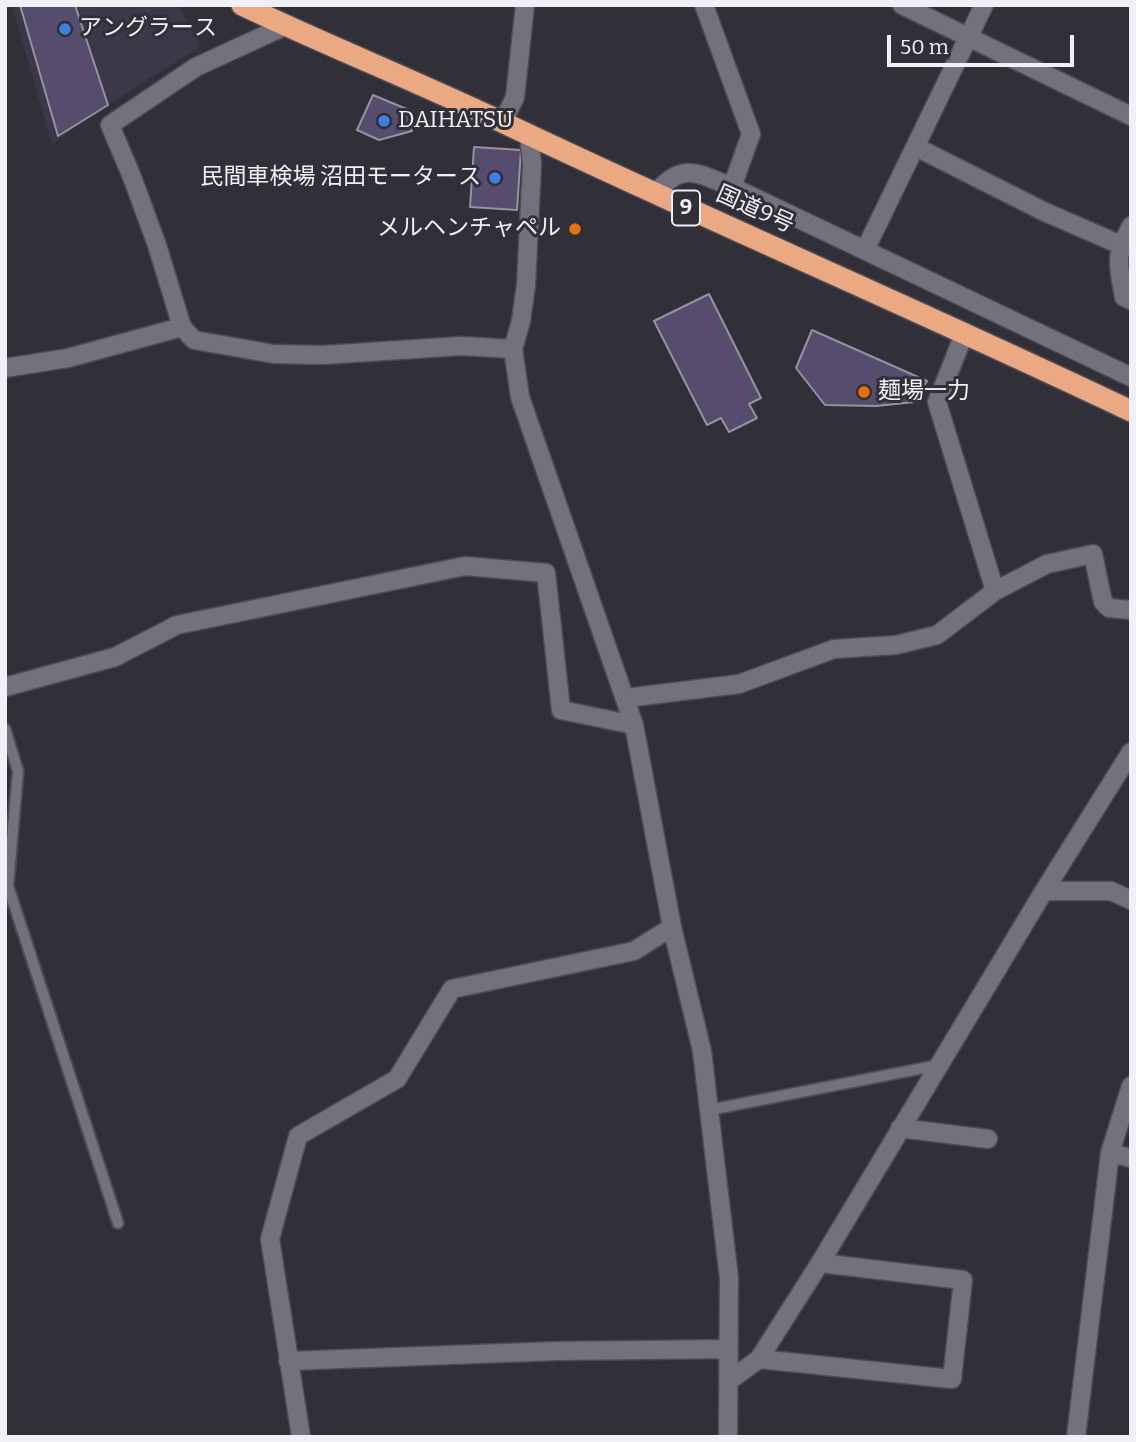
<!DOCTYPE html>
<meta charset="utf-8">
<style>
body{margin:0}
#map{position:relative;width:1136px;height:1442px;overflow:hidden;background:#312f38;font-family:Bitter,serif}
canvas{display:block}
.frame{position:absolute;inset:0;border:7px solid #f1f0f6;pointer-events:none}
.scale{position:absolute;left:887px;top:35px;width:187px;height:32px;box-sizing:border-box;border:4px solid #f1f0f6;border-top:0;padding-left:9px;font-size:21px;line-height:24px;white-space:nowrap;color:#f1f0f6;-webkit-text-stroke:5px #312f38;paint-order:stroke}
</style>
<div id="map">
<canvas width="1136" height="1442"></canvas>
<div class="frame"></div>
<div class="scale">50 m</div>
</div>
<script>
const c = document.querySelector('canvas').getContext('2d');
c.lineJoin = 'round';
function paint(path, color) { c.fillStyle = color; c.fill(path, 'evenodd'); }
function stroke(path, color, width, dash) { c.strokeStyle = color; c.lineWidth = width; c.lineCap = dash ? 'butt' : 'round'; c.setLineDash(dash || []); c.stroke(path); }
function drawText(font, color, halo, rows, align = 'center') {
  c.font = font + ' Bitter,"Noto Sans JP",serif'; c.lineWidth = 6; c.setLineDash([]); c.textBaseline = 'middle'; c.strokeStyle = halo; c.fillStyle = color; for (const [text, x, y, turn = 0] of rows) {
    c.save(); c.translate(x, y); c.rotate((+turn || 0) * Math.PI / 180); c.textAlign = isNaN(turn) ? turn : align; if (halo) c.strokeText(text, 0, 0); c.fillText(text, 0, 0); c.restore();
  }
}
paint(new Path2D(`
 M12,5H178L201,46L108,105L52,144Z`), '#3c3847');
const building = new Path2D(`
 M20,5H75L108,105L58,136Z
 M373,95L409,110L412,131L379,140L357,130Z
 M474,147L521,150L517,210L470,207Z
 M709,294L761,398L749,404L757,418L729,432L721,418L707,425L654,321Z
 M812,330L927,381L915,402L876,406L825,405L796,368Z`);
paint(building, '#564c6e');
stroke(building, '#95939d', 2);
const lane = new Path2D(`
 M5,729L18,771L8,886L118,1223
 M709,1110L939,1065`);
const street = new Path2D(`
 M704,5L751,134L732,187
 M902,5L1131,116
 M285,26L196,67L110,125L132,177L157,245L182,327L194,340L274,354L323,355L461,346L513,349
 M503,122L515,97L525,5
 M529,136L532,164L526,285L521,321L513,349L520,397L634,725L672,927L702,1051L729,1278L728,1437
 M916,147L1045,212L1121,245
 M655,194C682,161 697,173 732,187L1131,377
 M1131,226C1114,259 1118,262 1124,297L1131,300
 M865,250L984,5
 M965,332L937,402L995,591
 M5,368L68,358L182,327
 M5,687L115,657L177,625L465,566L546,573L561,710L634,725
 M626,698L739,684L834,649L896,645L937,635L995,591L1047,564L1093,554L1103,602L1109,608L1131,610
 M1044,891H1111L1131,900
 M900,1128L988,1139
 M1110,1153L1131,1158
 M759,1359L952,1379L963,1280L820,1263
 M288,1361L558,1351L728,1349
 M730,1380L759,1359L820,1263L1044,891L1131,752
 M301,1437L270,1239L298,1136L397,1079L452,989L634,951L672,927
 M1076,1437L1110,1153L1131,1086`);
const highway = new Path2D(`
 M242,5C328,46 416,81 502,122C710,221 923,312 1131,411`);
stroke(lane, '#4d4b53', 14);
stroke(street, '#4d4b53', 21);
stroke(highway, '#4d4b53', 24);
stroke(lane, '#73717b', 10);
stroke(street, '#73717b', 18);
stroke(highway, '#eba983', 21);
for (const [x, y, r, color] of [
 [65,29,7,"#3f7fe0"],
 [384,121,7,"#3f7fe0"],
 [495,178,7,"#3f7fe0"],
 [575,229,7,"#e8710a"],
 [864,392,7,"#e8710a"]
]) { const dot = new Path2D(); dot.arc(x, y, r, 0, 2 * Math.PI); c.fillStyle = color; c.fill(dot); stroke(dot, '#312f38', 2.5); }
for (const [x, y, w] of [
 [686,208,28]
]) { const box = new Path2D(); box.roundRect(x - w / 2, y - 17.5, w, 35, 5); c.fillStyle = '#312f38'; c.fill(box); stroke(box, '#f1f0f6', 2); }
drawText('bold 21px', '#f1f0f6', null, [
 ["9",686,208]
]);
drawText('23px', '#f1f0f6', '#312f38', [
 ["アングラース",79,29],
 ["DAIHATSU",398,121],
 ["民間車検場 沼田モータース",481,178,"right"],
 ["メルヘンチャペル",561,229,"right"],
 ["麺場一力",878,392]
], 'left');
drawText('23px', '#f1f0f6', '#312f38', [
 ["国道9号",755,210,24]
]);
</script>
